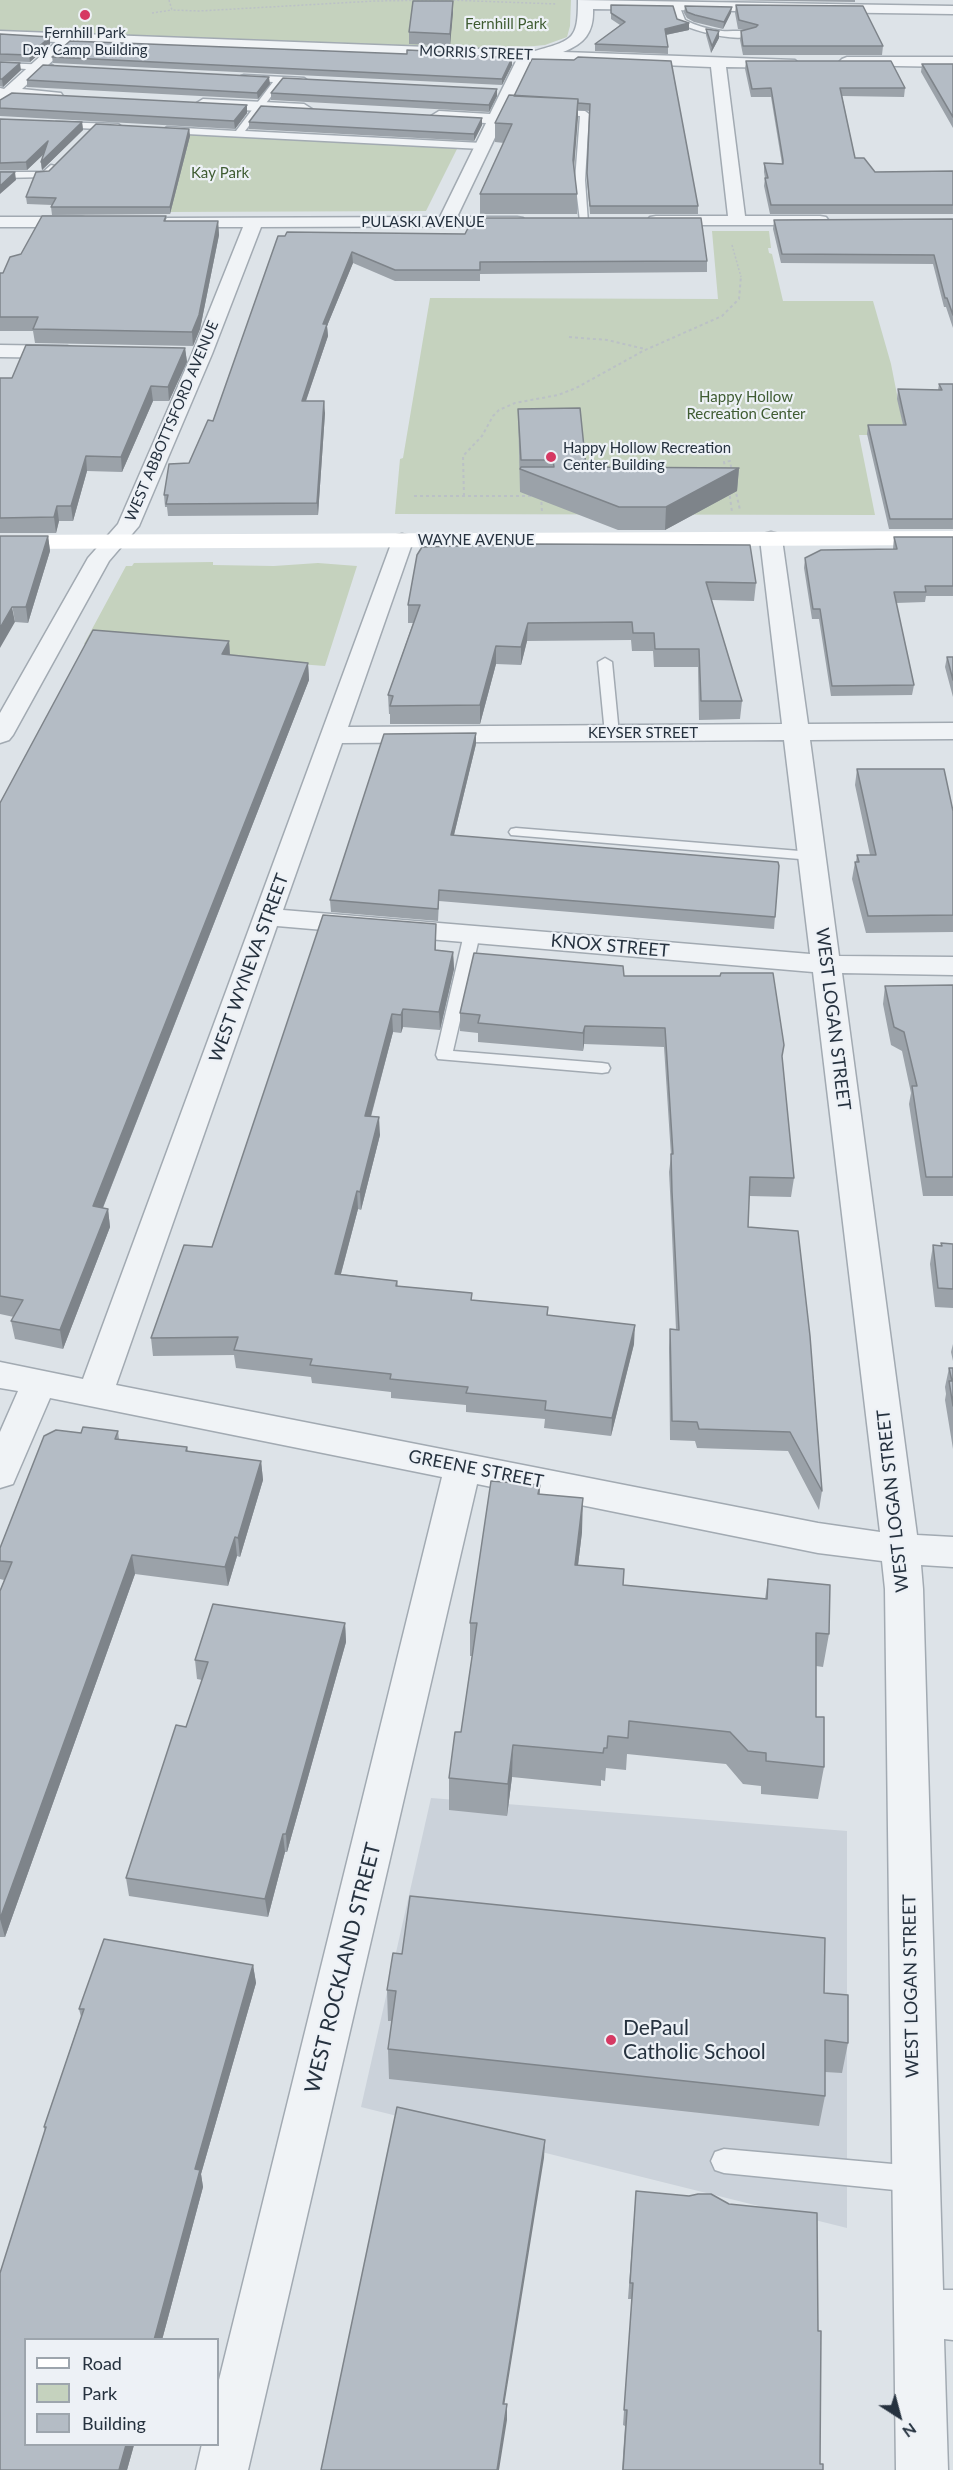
<!DOCTYPE html>
<style>
body{margin:0}
#map{position:relative;width:953px;height:2470px;overflow:hidden;background:#dde3e8;font-family:Lato,sans-serif}
canvas{display:block}
.legend{position:absolute;left:24px;top:2338px;width:195px;height:108px;box-sizing:border-box;background:#edf1f6;border:2px solid #9da5ad;margin:0;padding:8px 10px;list-style:none;font-size:18px;color:#26323f}
.legend li{display:flex;align-items:center;gap:12px;height:30px}
.legend b{width:30px;border:2px solid #9da5ad}
.north{position:absolute;left:869px;top:2386px;width:60px;height:60px;-webkit-text-stroke:4px #edf1f6;paint-order:stroke;rotate:144deg;font-size:16px;font-weight:700;line-height:24px;text-align:center;color:#26323f}
.north::after{content:'';display:block;margin:auto;width:21px;height:27px;background:#26323f;clip-path:polygon(50% 0,100% 100%,50% 72%,0 100%)}
</style>
<div id="map">
<canvas width="953" height="2470"></canvas>
<ul class="legend">
<li><b style="height:8px;background:#fff"></b>Road</li>
<li><b style="height:16px;background:#c5d2be"></b>Park</li>
<li><b style="height:16px;background:#b4bcc5"></b>Building</li>
</ul>
<div class="north">N</div>
</div>
<script>
const c = document.querySelector('canvas').getContext('2d');
c.lineJoin = 'round';
function paint(path, color) { c.fillStyle = color; c.fill(path, 'evenodd'); }
function stroke(path, color, width, dash) { c.strokeStyle = color; c.lineWidth = width; c.lineCap = dash ? 'butt' : 'round'; c.setLineDash(dash || []); c.stroke(path); }
function drawText(font, color, halo, rows, align = 'center') {
  c.font = font + ' Lato,sans-serif'; c.lineWidth = 4.5; c.setLineDash([]); c.textBaseline = 'middle'; c.strokeStyle = halo; c.fillStyle = color; for (const [text, x, y, turn = 0] of rows) {
    c.save(); c.translate(x, y); c.rotate((+turn || 0) * Math.PI / 180); c.textAlign = isNaN(turn) ? turn : align; if (halo) c.strokeText(text, 0, 0); c.fillText(text, 0, 0); c.restore();
  }
}
paint(new Path2D(`
 M431,1798L847,1831V2228L361,2107Z`), '#cbd2da');
paint(new Path2D(`
 M0,0H571L570,26L567,37L545,45L503,49L0,30Z
 M117,129L458,147L426,211L167,212Z
 M712,231H769L771,248H768L769,253L772,254L783,301H873L891,364L905,435H859L875,515L395,514L400,459L403,458L430,298L718,299Z
 M213,562V565L274,566L318,563L357,566L325,666L234,659L228,656L84,644L126,566H132L134,563Z`), '#c5d2be');
const service = new Path2D(`
 M673,5H679L685,20C696,26 708,29 722,31C732,32 747,29 755,34C739,44 695,31 678,23Z
 M0,63L52,65L56,68L52,71L0,67Z
 M244,75L304,78L308,81L304,84L282,82L245,131L482,143L486,146L482,149L167,133L163,130L167,127L236,131L273,82L241,80V76Z
 M550,110L585,111L589,114L585,180L588,223L580,221L575,180L580,116L553,115L550,114Z
 M56,122L118,124L122,127L118,130L59,127L55,124Z
 M51,165L59,167L48,177L0,178V172H43Z
 M605,658L612,662L619,734L612,738L605,734L598,662Z
 M516,828L812,852L819,856L812,860L511,835L509,832L511,829Z
 M472,929L480,934L453,1051L602,1063L608,1064L610,1068L608,1072L602,1073L438,1059L436,1055L464,934Z
 M724,2149L915,2166L924,2170L928,2179L924,2188L915,2192L724,2173L715,2170L711,2161L715,2152Z`);
const minor = new Path2D(`
 M578,0L953,6V14L593,9C594,33 584,44 563,52L795,60L798,63L790,68L726,67L745,216H820L826,217L829,221L826,225H650L647,221L650,217L656,216H728L711,67L538,60L530,64L457,217H517L523,218L526,222L523,226L261,227L212,354L139,526L109,561L13,735L9,740L0,743V713L88,558L118,524L192,354L243,227H173L167,226L164,222L167,218L440,217L486,123L439,121L431,116L439,111L490,114L517,59L73,42L22,89L61,93L63,96L61,99L12,98L0,106V88L4,89L56,42L0,39V31L535,51C573,40 578,40 578,0Z
 M847,57H953V67L842,65L839,62L842,59Z
 M203,99L304,104L312,109L304,114L197,107L195,104Z
 M0,217H82L88,218L91,222L88,226L82,227H0Z
 M0,345L67,346L74,348L77,352L74,356L67,358L0,357Z
 M771,532L779,534L782,539L808,724L953,723V739L810,740L839,956L953,957V975L842,973L917,1535L953,1537V1567L921,1565L923,1589L943,2290H953V2340L944,2339L948,2470H896L885,1589L882,1561L818,1553L477,1484L248,2470H196L202,2444H218V2384L442,1477L50,1398L13,1484L0,1488V1432L18,1391L0,1388V1362L83,1379L394,536L402,534L410,536L413,541L348,727L782,724L760,539L763,534ZM784,740L810,954L283,910L342,743ZM277,926L813,972L880,1532L818,1523L116,1385Z`);
stroke(service, '#a2aab2', 3);
stroke(minor, '#a2aab2', 3);
stroke(new Path2D(`
 M169,0L172,10L199,11L375,1L448,0L557,4
 M152,13L172,10
 M732,245L741,277`), '#bbc1c6', 1.5, [2, 2]);
stroke(new Path2D(`
 M569,337L607,340L645,349
 M726,470L724,462L730,461L732,472
 M735,488L740,510
 M729,490L732,512
 M414,496H533
 M464,496L463,456L482,436L493,416L499,410L515,403L558,395L576,388L643,351L722,316L739,299L741,276
 M541,496L542,512`), '#bbc1c6', 2, [3, 3]);
paint(service, '#f0f3f6');
paint(minor, '#f0f3f6');
paint(new Path2D(`
 M953,531V545L0,549V535Z`), '#fff');
paint(new Path2D(`
 M718,0H855V2Z
 M453,1L450,46L409,44V32Z
 M611,5L677,19L689,30L666,35L668,47V54L595,51V44L620,25L611,19Z
 M736,5L883,46L882,55H743L740,40L741,31L744,30L738,29L735,13Z
 M685,6L731,13L723,29L694,22L687,18L684,13Z
 M706,29L719,31V38L711,53L706,35Z
 M0,34L50,37V44L30,62L0,61Z
 M407,54H448L512,65L502,85L53,63L52,57Z
 M574,60L698,206V214H590L587,180L590,111L578,110L574,165L577,194V214H480V194L504,143L495,142V123L514,96Z
 M746,61L905,88L904,97L842,96L855,158L875,172L953,171V214H770L764,186L765,178L764,172V163L782,164L771,97H751L745,69Z
 M0,62L21,70L3,87L0,86Z
 M922,64H953V128L921,72Z
 M27,80L270,84L258,99L27,87Z
 M497,89V96L489,112L271,100V93Z
 M0,100L247,113L235,129L0,116Z
 M0,119L82,122L83,130L42,170L41,162L44,154L27,170H0Z
 M249,122L482,125L474,141L249,129Z
 M189,129L190,136L170,214L52,215L51,207L52,205L27,204L26,197L49,171Z
 M166,216V221H218L219,235L200,329L193,346L35,343L33,331H0V273H3Z
 M953,219V328L946,307H944L933,264L781,263L773,229L774,220Z
 M278,236L707,261V272L480,274V281H395L353,263L327,326L328,336L306,401L325,413L318,515L168,516L167,507H165L164,495L189,463L213,421Z
 M185,348L187,362L169,401H153L122,472L87,471L73,521H59L56,533H0V378H12Z
 M939,384H953V529H889L867,434L868,425H903L897,399L898,389L938,390Z
 M518,409L586,467L739,468L737,491L665,530H618L520,492Z
 M0,536H48L50,551L28,623L15,622Z
 M894,537H953V596H926L925,602L896,603L914,685L912,695L831,696L819,619H812L804,568L805,558L893,549Z
 M417,555L756,583L754,601L711,600L742,701L740,719L699,720L698,667H654L653,651H632L631,640L527,641L521,665L496,664L480,724H390V714H389L388,695L413,623H408V605Z
 M229,641L230,655L308,663L309,680L103,1208L108,1209L110,1227L63,1349L15,1339L11,1321L14,1317L0,1314V803Z
 M947,657H953V697L945,667Z
 M476,744L454,835L779,866L774,929L439,901L438,921L331,912L330,900Z
 M857,769L953,811V932L866,933L852,879L855,862H856L857,855H870L855,785Z
 M436,942V950L453,952L454,969L440,1030L403,1027L401,1033L393,1032L371,1117L380,1135L361,1210L358,1209L341,1274L397,1281L398,1286L472,1293V1300L548,1307V1315L634,1344L611,1436L544,1428L545,1419L466,1412V1405L391,1398V1392L312,1383L311,1377L236,1368L234,1355L153,1356L151,1338L212,1247Z
 M624,976L782,1059L794,1178L791,1197L749,1196L748,1227L822,1491L819,1510L788,1451L697,1448L695,1441L670,1440L669,1348L670,1329L676,1330L671,1211L669,1172L671,1156L664,1047L584,1044L583,1051L478,1042V1033L460,1031V1013Z
 M953,985V1196H923L909,1104L911,1093L902,1051L891,1045L883,1004L885,986Z
 M953,1244V1308L935,1307L930,1264L933,1245L941,1246Z
 M953,1344V1361L951,1352Z
 M949,1368H953V1449L945,1400L946,1394L945,1387Z
 M118,1431L119,1439L187,1447L188,1451L261,1461L263,1480L240,1557L237,1556L228,1586L135,1574L5,1937H0V1591L4,1580L0,1579V1548L81,1433Z
 M540,1485V1495L582,1532L578,1565L623,1585L765,1599L768,1579L829,1634L823,1667L816,1666V1717L824,1767L818,1799L761,1794V1786L743,1784L726,1764L627,1754L626,1770L606,1768L605,1781L601,1780V1786L512,1777L507,1816L449,1810V1778L461,1732L472,1656H470V1623Z
 M345,1623L346,1642L287,1852H285L268,1917L129,1896L126,1878L186,1727L202,1680L197,1679L195,1660Z
 M402,1954L824,1993L848,2043L842,2073L825,2072V2096L819,2126L389,2079L388,2049L392,2021H388L387,1990Z
 M253,1965L256,1983L201,2174L203,2187L162,2340H26L134,2445L127,2470H0L45,2131L44,2127L81,2017L79,2009Z
 M636,2191L818,2331L820,2464L823,2470H622L625,2426L623,2425L632,2299H628Z`), '#9ba2a9');
paint(new Path2D(`
 M453,1V13L450,46V34Z
 M732,7L731,13L723,29L724,22Z
 M689,23V30L665,35V29Z
 M719,31V38L711,53L712,46Z
 M50,37V44L30,62L29,55Z
 M512,58V65L502,85V79Z
 M20,63L21,70L3,87L2,79Z
 M269,77L270,84L258,99L257,93Z
 M497,89V96L489,112V105Z
 M578,99V118L573,180V160Z
 M247,105V113L235,129L234,121Z
 M482,118V125L474,141V134Z
 M82,122L83,130L42,170L41,162Z
 M189,129L190,136L170,214V207Z
 M48,141L49,149L27,170L26,162Z
 M15,172L16,180L0,194V186Z
 M218,221L219,235L200,329L193,346L192,332Z
 M352,252L353,263L327,326L328,336L302,412V401L323,324Z
 M185,348L187,362L169,401L168,387Z
 M151,386L153,401L122,472L121,457Z
 M324,401L325,413L318,515L317,503Z
 M86,456L87,471L73,521L71,506Z
 M739,468L737,491L665,530L666,507Z
 M57,506L59,521L56,533L54,517Z
 M48,536L50,551L28,623L26,607Z
 M12,607L15,622L0,648V628Z
 M528,623L527,641L521,665V647Z
 M229,641L230,657L222,654Z
 M496,646V664L480,724V705Z
 M308,663L309,680L96,1225L93,1206Z
 M476,733V744L451,847V835Z
 M453,952L454,969L440,1030L439,1012Z
 M403,1009V1027L401,1033V1015Z
 M392,1014L393,1032L366,1134L365,1116Z
 M585,1026L584,1044L583,1051V1033Z
 M379,1117L380,1135L361,1210L360,1192Z
 M357,1191L358,1209L336,1292L335,1274Z
 M108,1209L110,1227L63,1349L60,1330Z
 M635,1325L634,1344L611,1436L612,1418Z
 M261,1461L263,1480L240,1557L238,1538Z
 M583,1498L582,1532L574,1598L575,1565Z
 M235,1537L237,1556L228,1586L225,1567Z
 M132,1555L135,1574L5,1937L0,1919Z
 M345,1623L346,1642L287,1852L286,1834Z
 M513,1745L512,1777L507,1816L508,1784Z
 M283,1834L285,1852L268,1917L265,1899Z
 M253,1965L256,1983L201,2174L203,2187L162,2340H154L195,2169Z
 M545,2140L544,2158L502,2419L503,2404Z
 M507,2404V2420L499,2470H497Z
 M126,2445H134L127,2470H119Z`), '#7e848a');
const building = new Path2D(`
 M413,1H453L450,34L409,32Z
 M611,5L673,6L677,19L689,23L665,29L668,47L595,44L625,22L611,13Z
 M736,5L863,6L883,46H743L741,31L756,27L758,25L739,20Z
 M685,6L732,7L724,22L695,15L687,12Z
 M706,29L719,31L712,46Z
 M0,34L50,37L29,55L0,54Z
 M70,41L407,54V50L448,52V54L512,58L502,79L52,57Z
 M578,57L671,61L698,206H590L587,173L590,104L578,103V99L514,96L532,59L574,60Z
 M746,61H891L905,88H840L855,158H864L875,172L953,171V205H771L765,178H768L764,163L783,164V160L771,88L752,89Z
 M0,62L20,63L2,79H0Z
 M922,64H953V117Z
 M43,65L269,77L257,93L27,80Z
 M283,78L497,89L489,105L271,93Z
 M12,93L247,105L234,121L0,108V100Z
 M509,95L578,99L573,160L577,194H480L512,124L495,123Z
 M261,106L482,118L474,134L249,122Z
 M0,119L82,122L41,162L48,141L26,162L0,163Z
 M96,124L189,129L170,207H51L56,198L26,197L36,172L49,171Z
 M0,172H15L0,186Z
 M42,216H166L164,221H218L199,315L192,332L33,329L38,317H0V273H3L10,257L21,254Z
 M473,218H701L707,261L480,262V270H395L352,252L323,324H327L302,401H324L317,503L166,504L168,495H164L169,464L189,463L208,420L213,421L278,236H285L287,232L465,234Z
 M953,219V315L947,298H945L934,255L782,254L774,220Z
 M26,345L185,348L168,387L151,386L121,457L86,456L71,506H57L54,517L0,518V378H12Z
 M939,384H953V519H890L868,425H906L898,389L942,390Z
 M580,408L586,467L739,468L666,507H619L520,469L521,467H554L553,460H521L518,409Z
 M0,536H48L26,607H12L0,628Z
 M894,537H953V586H925L926,592H894L914,685L832,686L820,609H813L805,558L821,550L897,549Z
 M533,544L750,545L756,583L706,582L742,701H701L699,649H655L654,633H633L632,622L528,623L521,647L496,646L480,705L390,706L393,696L388,695L420,605H408L417,555L422,547Z
 M93,630L229,641L222,654L308,663L93,1206L108,1209L60,1330L11,1321L23,1300L0,1296V803Z
 M947,657H953V680Z
 M476,733L451,835L778,862L779,866L775,917L439,890L438,909L330,900L384,734Z
 M857,769H944L953,811V915L868,916L855,862H859L857,855H876Z
 M323,915L436,924L435,950L453,952L439,1012L403,1009L401,1015L392,1014L365,1116L379,1117L360,1192L357,1191L335,1274L397,1281L396,1286L472,1293L471,1300L548,1307L547,1315L635,1325L612,1418L545,1410L546,1401L466,1393L468,1387L390,1379L391,1374L310,1365L312,1359L234,1350L238,1337L151,1338L184,1245L212,1247Z
 M474,953L623,966L624,976H720L721,973H773L784,1045L782,1056L794,1178L750,1177L748,1227L798,1231L810,1336L822,1491L790,1432L699,1429L697,1422L672,1421L670,1329L679,1330L672,1192L671,1154H673L665,1028L585,1026L583,1033L478,1023L480,1015L460,1013Z
 M953,985V1177H926L912,1086H917L904,1032L894,1027L885,986Z
 M941,1243L953,1244V1289L938,1288L933,1245L942,1246Z
 M949,1368H953V1406L949,1381H952Z
 M83,1427L118,1431L115,1439L187,1447L186,1451L261,1461L238,1538L235,1537L225,1567L132,1555L0,1919V1591L12,1562L0,1561V1548L44,1436L56,1430L81,1433Z
 M491,1481L540,1485L538,1494L583,1498L575,1565L624,1569L623,1585L767,1599L768,1579L830,1585L829,1634L816,1633V1717H824V1767L766,1761V1753L748,1751L730,1732L629,1721L628,1738L608,1736L607,1748H604L603,1753L513,1745L508,1784L449,1778L455,1732H461L477,1623H470Z
 M213,1604L345,1623L286,1834H283L265,1899L126,1878L176,1725L186,1727L208,1662L195,1660Z
 M410,1896L825,1938L824,1993L848,1995V2043L825,2040V2096L388,2049L396,1991L387,1990L393,1953L402,1954Z
 M104,1939L253,1965L195,2169L200,2170L154,2340H26V2445H126L119,2470H0V2273L46,2127H44L84,2009H79Z
 M397,2107L545,2140L503,2404H507L497,2470H321Z
 M636,2191L689,2196L698,2194H711L729,2204L817,2213L818,2331H821L820,2464H823V2470H623L627,2410H624L633,2283H630Z`);
paint(building, '#b4bcc5');
stroke(building, '#7e848a', 1.5);
for (const [x, y, r, color] of [
 [85,15,6,"#d63963"],
 [551,457,6,"#d63963"],
 [611,2040,6,"#d63963"]
]) { const dot = new Path2D(); dot.arc(x, y, r, 0, 2 * Math.PI); c.fillStyle = color; c.fill(dot); stroke(dot, '#edf1f6', 2); }
drawText('15px', '#3f5c32', '#edf1f6', [
 ["Fernhill Park",506,24],
 ["Kay Park",220,173],
 ["Happy Hollow",746,397],
 ["Recreation Center",746,414]
]);
drawText('15px', '#26323f', '#edf1f6', [
 ["Fernhill Park",85,33],
 ["Day Camp Building",85,50],
 ["Happy Hollow Recreation",563,448,"left"],
 ["Center Building",563,465,"left"]
]);
drawText('15px', '#26323f', '#edf1f6', [
 ["MORRIS STREET",476,53,2],
 ["PULASKI AVENUE",423,222],
 ["WEST ABBOTTSFORD AVENUE",172,421,-67],
 ["WAYNE AVENUE",476,540],
 ["KEYSER STREET",643,733]
]);
drawText('18px', '#26323f', '#edf1f6', [
 ["KNOX STREET",610,946,5],
 ["WEST WYNEVA STREET",249,968,-70],
 ["WEST LOGAN STREET",833,1019,83],
 ["GREENE STREET",476,1469,11],
 ["WEST LOGAN STREET",893,1501,-96],
 ["WEST LOGAN STREET",911,1986,-91]
]);
drawText('21px', '#26323f', '#edf1f6', [
 ["WEST ROCKLAND STREET",343,1968,-76]
]);
drawText('21px', '#26323f', '#edf1f6', [
 ["DePaul",623,2028],
 ["Catholic School",623,2052]
], 'left');
</script>
